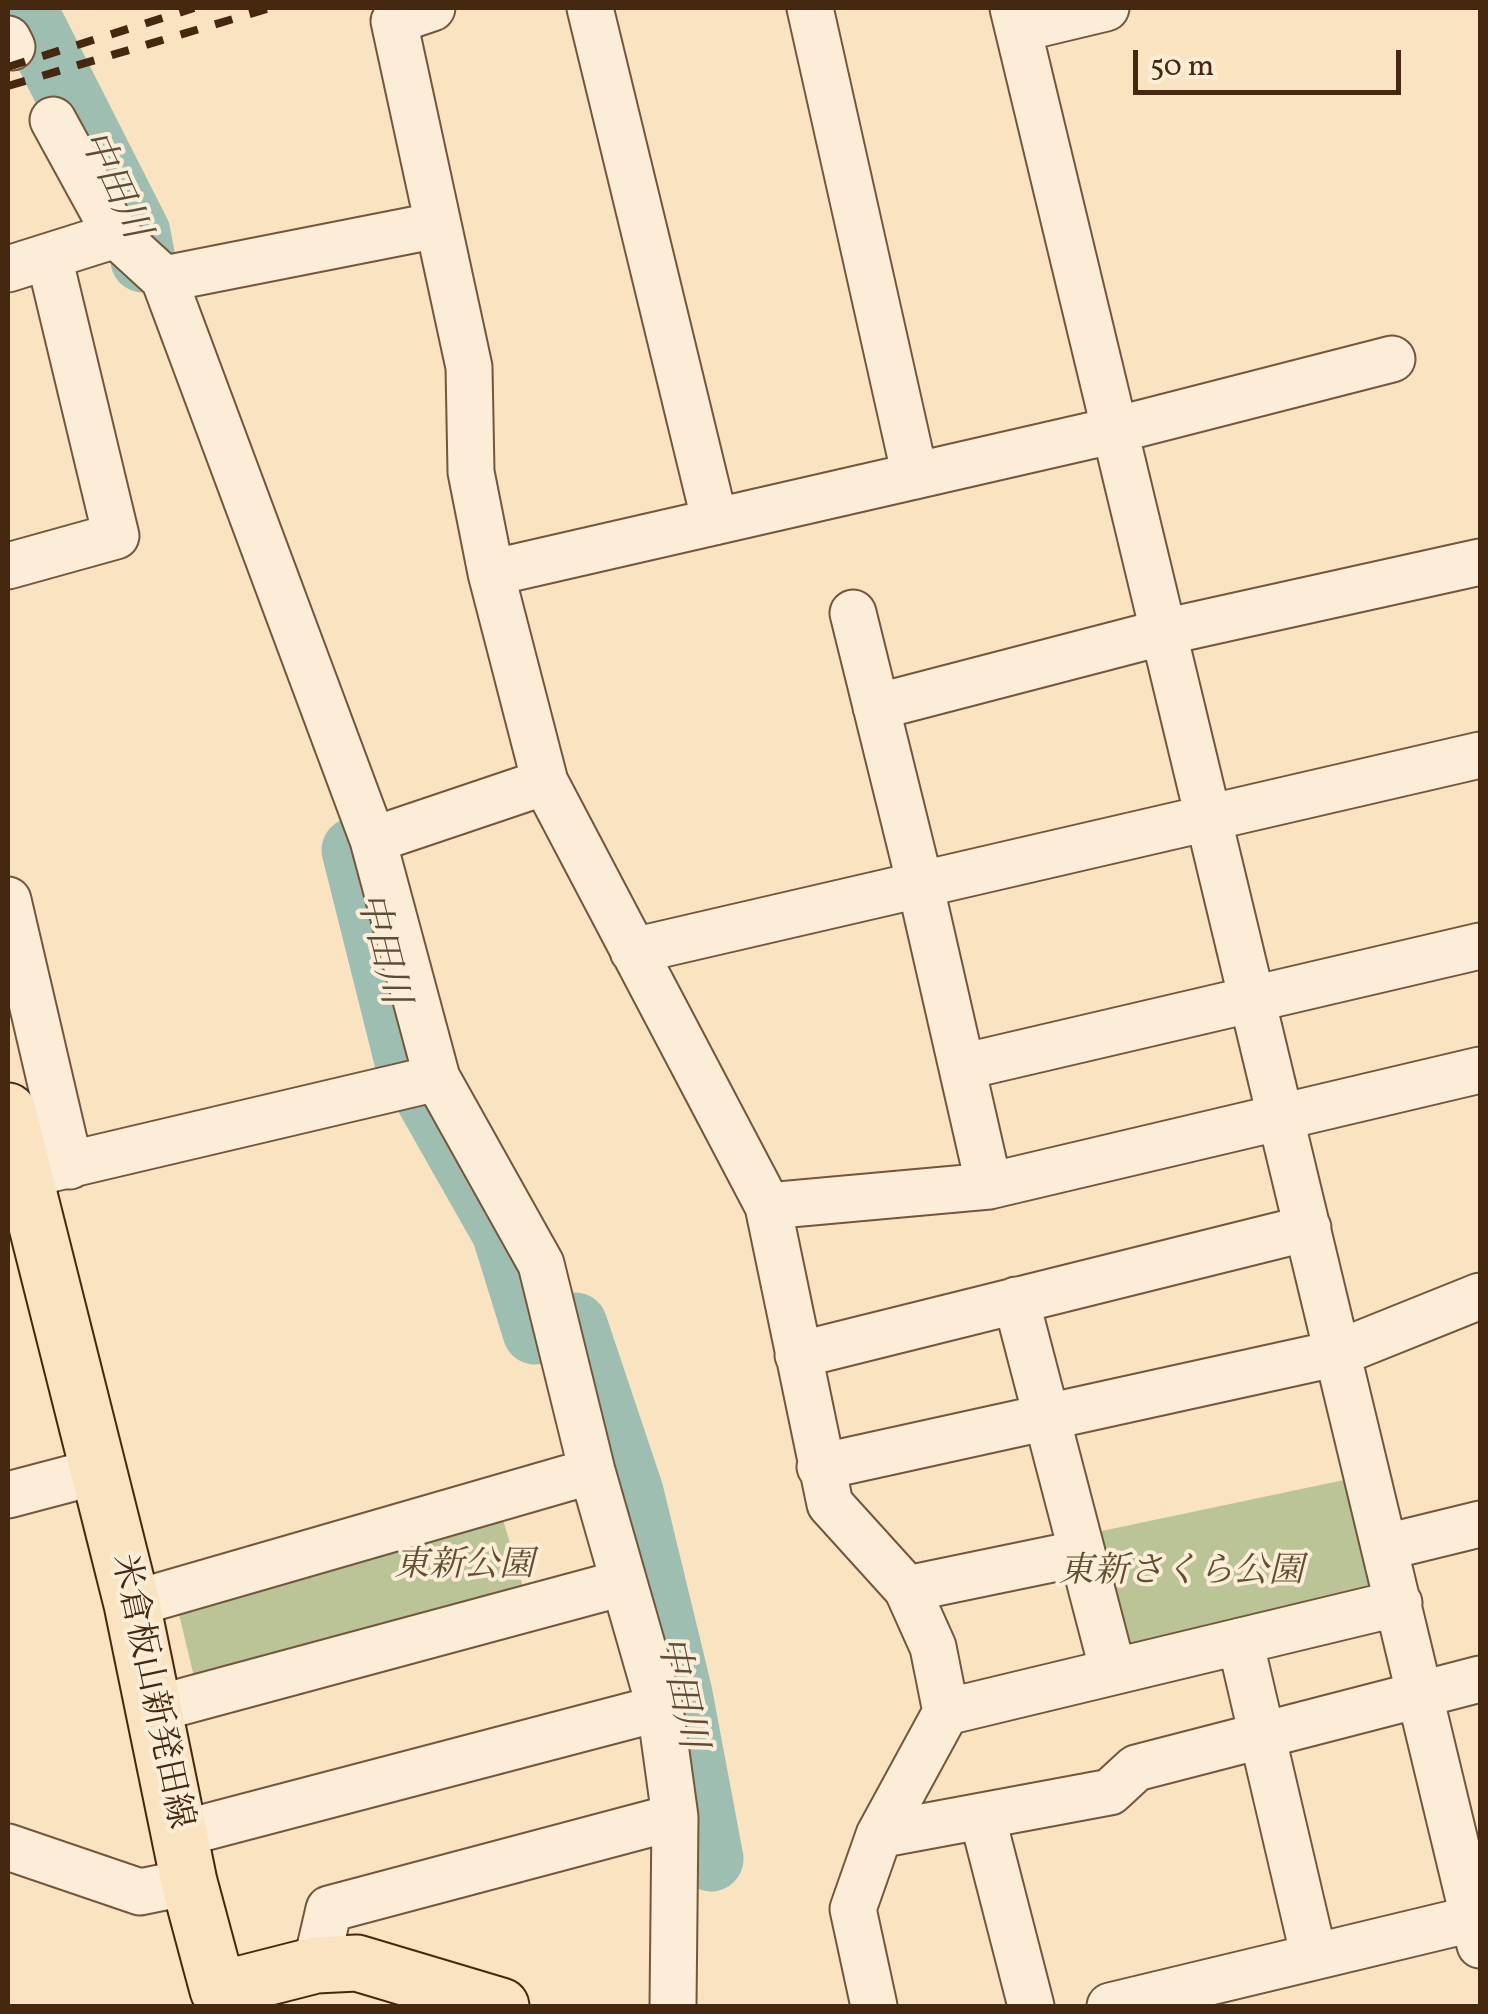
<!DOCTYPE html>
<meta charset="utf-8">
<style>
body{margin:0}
#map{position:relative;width:1488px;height:2014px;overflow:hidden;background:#f9e3c1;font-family:Vollkorn,serif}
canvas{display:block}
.frame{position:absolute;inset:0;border:10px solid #462710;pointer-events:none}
.scale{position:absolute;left:1133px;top:50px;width:268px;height:45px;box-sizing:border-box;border:5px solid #462710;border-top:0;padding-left:12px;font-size:30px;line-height:35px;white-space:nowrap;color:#462710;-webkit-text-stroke:8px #fbedd7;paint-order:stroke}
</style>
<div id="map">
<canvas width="1488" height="2014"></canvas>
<div class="frame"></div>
<div class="scale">50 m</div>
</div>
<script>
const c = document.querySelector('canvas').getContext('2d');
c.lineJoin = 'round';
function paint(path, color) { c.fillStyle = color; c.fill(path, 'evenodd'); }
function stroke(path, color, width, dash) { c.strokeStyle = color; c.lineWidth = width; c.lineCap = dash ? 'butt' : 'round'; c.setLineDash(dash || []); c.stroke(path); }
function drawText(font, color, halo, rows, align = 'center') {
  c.font = font + ' Vollkorn,"Noto Serif JP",serif'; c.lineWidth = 8; c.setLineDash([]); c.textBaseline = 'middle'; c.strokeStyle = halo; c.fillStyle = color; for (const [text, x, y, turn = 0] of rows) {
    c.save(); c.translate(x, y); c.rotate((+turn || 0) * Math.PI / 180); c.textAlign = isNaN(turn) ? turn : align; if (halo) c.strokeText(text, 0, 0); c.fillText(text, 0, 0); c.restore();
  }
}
paint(new Path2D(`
 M1344,1480L1373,1590L1129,1648L1097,1532Z
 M501,1513L526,1597L196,1685L177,1606Z`), '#bac496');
stroke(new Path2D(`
 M24,8L138,233L143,260
 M354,850L407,1061L504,1232L535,1332L575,1325L631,1492L680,1694L711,1859`), '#9ebeb2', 65);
const minor = new Path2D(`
 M432,8L394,21L469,367L471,472L491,573L545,782L768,1206L830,1504L907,1589L933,1647L946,1712L879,1835L853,1909L874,2006
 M590,8L715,522
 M810,8L915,476
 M1013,8L1480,1945
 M1018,29L1106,8
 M8,39L12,47
 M53,120L116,235L164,279L373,840L437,1078L541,1264L592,1471L660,1708L675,1817L673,2006
 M8,269L116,235
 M164,279L438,225
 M8,566L116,536L49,257
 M491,573L1115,430L1392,359
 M853,613L920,884L989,1186
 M876,707L1164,632L1480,562
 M373,840L545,782
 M8,900L70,1166
 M633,951L1480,755
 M962,1067L1480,946
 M8,1179L437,1078
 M768,1206L989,1186L1480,1070
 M1016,1300L1113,1671
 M798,1355L1308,1228
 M820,1467L1338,1353L1480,1296
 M8,1495L99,1471
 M1386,1547L1480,1524
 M907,1589L1081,1553
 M132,1604L592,1471
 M1240,1641L1314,1957
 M155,1709L622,1583
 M946,1712L1399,1603
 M982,1816L1031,2006
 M180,1834L660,1708
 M879,1835L1110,1792L1136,1768L1480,1679
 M8,1847L140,1892L189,1882
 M316,1965L329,1909L675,1817
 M1110,2006L1480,1917`);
const major = new Path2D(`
 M8,1111L132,1604L189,1882L218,1990L316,1965L357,1963L501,2006`);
stroke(minor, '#73563c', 49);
stroke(major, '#462710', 59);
stroke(minor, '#fbedd7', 45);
stroke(major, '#f9e3c1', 55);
stroke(new Path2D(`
 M8,67L194,8
 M8,86L270,8`), '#462710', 8, [18, 18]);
drawText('italic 35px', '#634e32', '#fbedd7', [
 ["東新公園",464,1569],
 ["東新さくら公園",1181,1575]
]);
drawText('35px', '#462710', '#fbedd7', [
 ["米倉板山新発田線",149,1692,78]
]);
drawText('italic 38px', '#5c4d38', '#fbedd7', [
 ["中田川",111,186,65],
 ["中田川",379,949,76],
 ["中田川",678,1693,78]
]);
</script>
